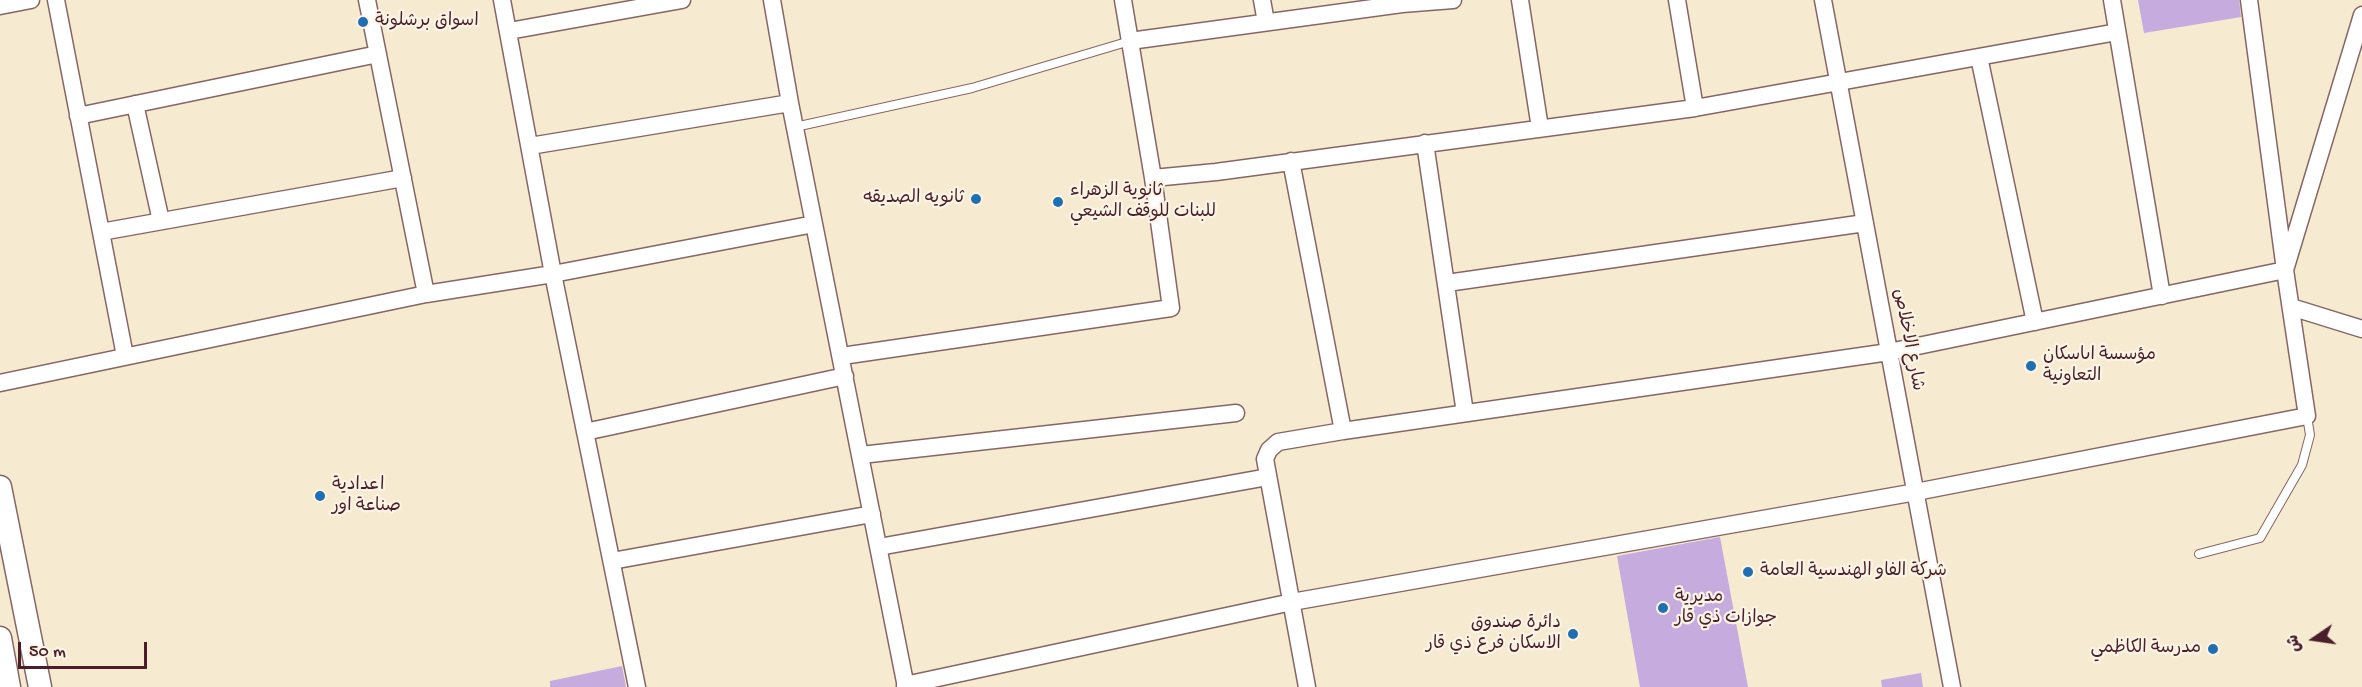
<!DOCTYPE html>
<meta charset="utf-8">
<style>
body{margin:0}
#map{position:relative;width:2362px;height:687px;overflow:hidden;background:#f6ead1;font-family:"Gochi Hand","Playpen Sans Arabic",sans-serif}
canvas{display:block}
.north{position:absolute;left:2284px;top:609px;width:60px;height:60px;-webkit-text-stroke:4px #fcf5e5;paint-order:stroke;rotate:257deg;font-size:16px;font-weight:700;line-height:24px;text-align:center;color:#4a1f2b}
.north::after{content:'';display:block;margin:auto;width:21px;height:27px;background:#4a1f2b;clip-path:polygon(50% 0,100% 100%,50% 72%,0 100%)}
.scale{position:absolute;left:18px;top:642px;width:129px;height:27px;box-sizing:border-box;border:3px solid #4a1f2b;border-top:0;padding-left:8px;font-size:18px;line-height:21px;white-space:nowrap;color:#4a1f2b;-webkit-text-stroke:4px #fcf5e5;paint-order:stroke}
</style>
<div id="map">
<canvas width="2362" height="687"></canvas>
<div class="north">ش</div>
<div class="scale">50 m</div>
</div>
<script>
const c = document.querySelector('canvas').getContext('2d');
c.lineJoin = 'round';
function paint(path, color) { c.fillStyle = color; c.fill(path, 'evenodd'); }
function stroke(path, color, width, dash) { c.strokeStyle = color; c.lineWidth = width; c.lineCap = dash ? 'butt' : 'round'; c.setLineDash(dash || []); c.stroke(path); }
function drawText(font, color, halo, rows, align = 'center') {
  c.font = font + ' "Gochi Hand","Playpen Sans Arabic",sans-serif'; c.lineWidth = 4.5; c.setLineDash([]); c.textBaseline = 'middle'; c.strokeStyle = halo; c.fillStyle = color; for (const [text, x, y, turn = 0] of rows) {
    c.save(); c.translate(x, y); c.rotate((+turn || 0) * Math.PI / 180); c.textAlign = isNaN(turn) ? turn : align; if (halo) c.strokeText(text, 0, 0); c.fillText(text, 0, 0); c.restore();
  }
}
paint(new Path2D(`
 M2138,0H2239L2241,17L2144,33Z
 M1720,537L1748,687H1640L1617,556Z
 M622,666L626,687H550V681Z
 M1921,673L1923,687H1882L1881,680Z`), '#c5abde');
const lane = new Path2D(`
 M795,127L972,88L1130,41
 M2199,554L2260,538L2302,465L2310,435L2307,416`);
const street = new Path2D(`
 M56,0L125,356
 M367,0L426,294
 M502,0L553,274L637,687
 M772,0L790,103L906,687
 M1262,0L1266,22
 M1520,0L1540,128
 M1677,0L1695,108
 M1823,0L1952,687
 M2112,0L2162,296
 M0,6L31,0
 M509,31L682,0
 M1130,41L1402,4L1453,0
 M1979,57L2035,322
 M135,104L161,221
 M78,116L378,54
 M1425,143L1465,413
 M530,146L790,103
 M1291,161L1343,431
 M1153,178L1216,172L1695,108L2117,32
 M101,232L403,178
 M1447,283L1865,223
 M2291,307L2362,329
 M842,356L1171,308L1153,178L1123,0
 M0,383L426,294L553,274L814,224
 M585,432L845,376
 M861,455L1236,413
 M879,547L1268,477
 M612,561L872,514
 M905,685L1292,602L1916,492L2307,416L2285,270L2249,0
 M1307,687L1265,459L1269,450L1278,442L1343,431L1889,352L2285,270L2362,15`);
const secondary = new Path2D(`
 M0,487L40,687
 M0,638L9,687`);
stroke(lane, '#866665', 10);
stroke(street, '#866665', 19);
stroke(secondary, '#866665', 25);
stroke(lane, '#fff', 8);
stroke(street, '#fff', 16);
stroke(secondary, '#fff', 22);
for (const [x, y, r, color] of [
 [363,22,6,"#1f6fb2"],
 [976,199,6,"#1f6fb2"],
 [1058,202,6,"#1f6fb2"],
 [2031,366,6,"#1f6fb2"],
 [320,496,6,"#1f6fb2"],
 [1748,572,6,"#1f6fb2"],
 [1663,608,6,"#1f6fb2"],
 [1573,634,6,"#1f6fb2"],
 [2213,649,6,"#1f6fb2"]
]) { const dot = new Path2D(); dot.arc(x, y, r, 0, 2 * Math.PI); c.fillStyle = color; c.fill(dot); stroke(dot, '#fcf5e5', 2); }
drawText('18px', '#4a1f2b', '#fcf5e5', [
 ["اسواق برشلونة",375,22],
 ["ثانوية الزهراء",1070,192],
 ["للبنات للوقف الشيعي",1070,213],
 ["ثانويه الصديقه",964,199,"right"],
 ["مؤسسة اىاسكان",2043,356],
 ["التعاونية",2043,377],
 ["اعدادية",332,486],
 ["صناعة اور",332,507],
 ["شركة الفاو الهندسية العامة",1760,572],
 ["مديرية",1675,598],
 ["جوازات ذي قار",1675,619],
 ["دائرة صندوق",1561,624,"right"],
 ["الاسكان فرع ذي قار",1561,645,"right"],
 ["مدرسة الكاظمي",2201,649,"right"]
], 'left');
drawText('18px', '#4a1f2b', '#fcf5e5', [
 ["شارع الاخلاص",1907,340,79]
]);
</script>
